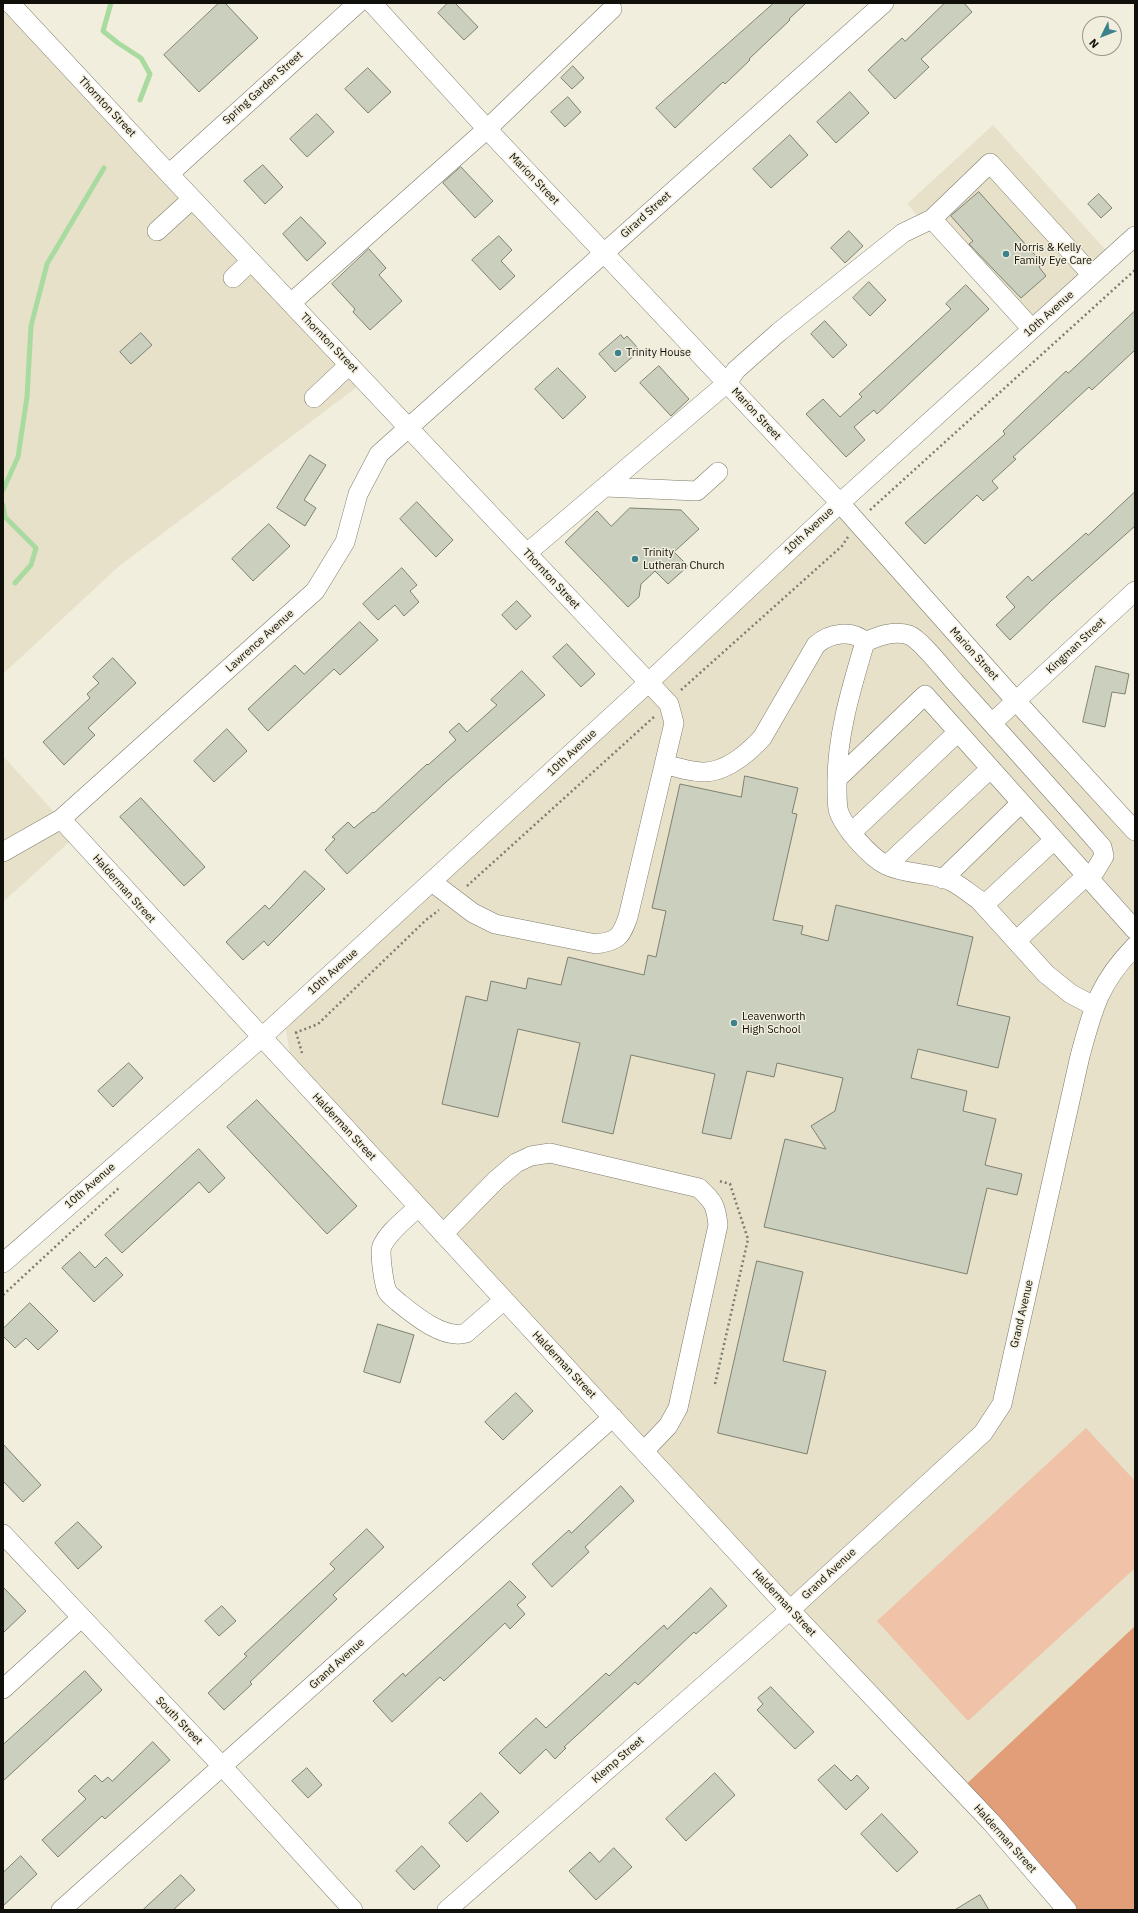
<!DOCTYPE html>
<style>
body{margin:0}
#map{position:relative;width:1138px;height:1913px;overflow:hidden;background:#f2eedd;font-family:"IBM Plex Sans",sans-serif}
canvas{display:block}
.frame{position:absolute;inset:0;border:4px solid #110f0a;pointer-events:none}
.north{position:absolute;left:1082px;top:16px;width:40px;height:40px;box-sizing:border-box;background:#f2eedd;border:1px solid #989589;border-radius:50%;rotate:227deg;font-size:11px;font-weight:700;line-height:16px;text-align:center;color:#110f0a}
.north::after{content:'';display:block;margin:auto;width:14px;height:18px;background:#3b828c;clip-path:polygon(50% 0,100% 100%,50% 72%,0 100%)}
</style>
<div id="map">
<canvas width="1138" height="1913"></canvas>
<div class="frame"></div>
<div class="north">N</div>
</div>
<script>
const c = document.querySelector('canvas').getContext('2d');
c.lineJoin = 'round';
function paint(path, color) { c.fillStyle = color; c.fill(path, 'evenodd'); }
function stroke(path, color, width, dash) { c.strokeStyle = color; c.lineWidth = width; c.lineCap = dash ? 'butt' : 'round'; c.setLineDash(dash || []); c.stroke(path); }
function drawText(font, color, halo, rows, align = 'center') {
  c.font = font + ' "IBM Plex Sans",sans-serif'; c.lineWidth = 3; c.setLineDash([]); c.textBaseline = 'middle'; c.strokeStyle = halo; c.fillStyle = color; for (const [text, x, y, turn = 0] of rows) {
    c.save(); c.translate(x, y); c.rotate((+turn || 0) * Math.PI / 180); c.textAlign = isNaN(turn) ? turn : align; if (halo) c.strokeText(text, 0, 0); c.fillText(text, 0, 0); c.restore();
  }
}
paint(new Path2D(`
 M3,3L365,381L118,567L3,674Z
 M993,125L1112,257L1026,334L907,204Z
 M840,503L1135,831V1626L960,1790L290,1054L285,1026L439,888L649,682Z
 M3,756L76,836L3,902Z`), '#e7e1c9');
paint(new Path2D(`
 M1086,1428L1135,1481V1568L968,1721L877,1621Z`), '#f0c2a8');
paint(new Path2D(`
 M1135,1626V1910H1067L960,1790Z`), '#e19e78');
stroke(new Path2D(`
 M111,3L103,31L118,43L141,58L150,74L140,100
 M3,490L18,457L27,397L31,326L47,264L104,168
 M3,505L5,517L36,548L31,565L15,583`), '#a9dba0', 5);
const building = new Path2D(`
 M219,3H225L258,38L199,92L164,55Z
 M448,3H455L478,27L464,40L438,13Z
 M774,3H806L789,19L790,20L749,59L750,60L725,84L723,82L675,128L656,108Z
 M945,3H964L972,12L921,59L929,67L895,99L868,70L902,38L905,41Z
 M573,66L584,78L572,89L561,78Z
 M368,68L391,92L368,113L345,89Z
 M850,92L869,113L836,143L817,122Z
 M568,97L581,112L565,127L551,112Z
 M317,114L334,132L307,157L290,139Z
 M790,135L808,155L771,188L753,169Z
 M263,165L283,187L265,204L244,181Z
 M461,167L493,201L475,218L443,183Z
 M979,192L1043,264L1039,267L1046,276L1021,298L969,244L973,241L951,216Z
 M1099,194L1112,208L1101,218L1088,204Z
 M301,217L326,243L307,261L283,234Z
 M849,231L863,246L845,263L831,248Z
 M499,236L512,250L501,261L515,276L500,290L472,260Z
 M369,249L386,268L379,275L402,301L370,330L353,312L355,309L332,284Z
 M869,282L886,300L870,316L853,298Z
 M966,285L989,309L877,414L874,410L854,427L865,440L846,457L806,414L823,399L840,417L862,397L859,394L951,309L946,304Z
 M1135,311V350L1092,390L1089,387L1013,457L1016,459L992,481L998,488L983,501L977,495L925,544L905,523L1005,434L1003,431L1066,371L1068,373Z
 M825,321L847,345L833,358L811,334Z
 M141,333L152,345L131,364L120,352Z
 M621,335L624,339L627,336L637,347L634,349L637,353L615,372L599,354Z
 M659,366L689,399L671,416L640,383Z
 M558,368L586,397L563,419L535,389Z
 M310,455L326,465L304,500L316,508L305,526L277,508Z
 M1135,492V526L1051,601L1010,640L996,625L1015,607L1006,597L1028,576L1032,581L1086,533L1088,535Z
 M417,502L453,540L436,557L400,519Z
 M630,508L681,510L699,529L674,552L688,566L668,584L655,571L641,584L639,597L628,607L565,542L597,511L611,526Z
 M269,524L290,546L253,581L232,559Z
 M402,568L417,585L410,591L419,602L404,616L395,605L378,620L363,604Z
 M517,601L531,616L516,630L502,615Z
 M360,622L378,640L340,675L334,669L268,731L248,709L295,665L304,674Z
 M567,644L595,674L581,687L553,657Z
 M113,658L136,683L88,728L95,735L64,765L43,742L90,698L87,694L99,683L93,677Z
 M1096,666L1129,674L1125,694L1112,692L1105,727L1083,722Z
 M522,671L545,695L445,783L347,874L325,850L335,839L332,837L348,822L354,828L373,812L374,813L427,764L428,765L456,740L449,732L459,723L467,732L497,705L491,700Z
 M227,729L247,751L214,782L194,761Z
 M745,776L798,788L792,813L797,814L773,920L803,926L801,934L828,941L836,905L973,937L957,1005L1010,1017L998,1068L918,1049L911,1078L967,1091L963,1111L996,1119L985,1165L1022,1174L1017,1195L987,1188L967,1274L764,1227L785,1139L826,1149L811,1126L835,1111L843,1078L777,1063L774,1077L747,1071L731,1139L702,1133L715,1074L631,1055L613,1134L562,1122L580,1043L518,1029L498,1117L442,1104L466,996L487,1001L491,981L526,989L528,978L561,985L568,957L644,975L648,955L656,957L666,911L652,908L680,784L741,797Z
 M141,798L205,867L184,886L120,817Z
 M305,871L325,889L268,946L264,941L243,960L226,942L265,905L269,909Z
 M129,1063L143,1078L113,1107L98,1091Z
 M257,1100L357,1206L327,1234L227,1127Z
 M199,1149L225,1178L209,1193L199,1182L122,1253L105,1235Z
 M80,1252L95,1268L106,1257L123,1275L94,1302L62,1268Z
 M757,1261L803,1272L783,1361L826,1371L807,1454L718,1433Z
 M30,1303L58,1331L38,1350L26,1338L15,1348L3,1336V1329Z
 M378,1324L414,1335L400,1383L364,1372Z
 M516,1393L533,1411L503,1440L485,1422Z
 M3,1444L41,1485L23,1502L3,1481Z
 M621,1486L634,1501L585,1547L589,1552L552,1587L532,1564L569,1530L571,1533Z
 M78,1522L102,1547L78,1569L55,1543Z
 M367,1529L384,1547L333,1595L337,1599L250,1682L252,1684L224,1710L208,1693L247,1656L244,1654L335,1569L330,1564Z
 M510,1581L526,1597L517,1605L525,1614L510,1629L505,1623L444,1681L440,1677L392,1722L373,1701L403,1673L405,1676Z
 M3,1587L26,1611L3,1633Z
 M711,1588L727,1606L696,1634L694,1632L638,1685L635,1682L564,1747L566,1748L555,1759L546,1749L520,1774L499,1753L536,1718L546,1728L606,1673L609,1676L664,1625L667,1629Z
 M222,1606L236,1621L219,1636L205,1621Z
 M85,1671L102,1690L3,1781V1745Z
 M771,1687L814,1732L795,1749L757,1710L763,1704L758,1698Z
 M153,1742L170,1760L105,1819L102,1816L58,1857L42,1840L86,1799L78,1791L95,1775L102,1782L108,1777L112,1781Z
 M835,1765L851,1781L857,1775L869,1788L846,1810L818,1780Z
 M307,1768L322,1785L308,1798L292,1781Z
 M715,1773L735,1795L686,1841L666,1819Z
 M481,1793L499,1812L467,1842L449,1823Z
 M882,1814L918,1852L897,1872L861,1834Z
 M422,1846L440,1866L414,1890L396,1871Z
 M614,1848L632,1867L596,1900L569,1871L590,1852L599,1862Z
 M21,1856L37,1874L3,1906V1873Z
 M181,1875L195,1890L173,1910H143Z
 M980,1895L989,1910H955Z`);
paint(building, '#cbcfbe');
stroke(building, '#7e8172', 1);
const minor = new Path2D(`
 M10,3L169,174L669,704L674,723L628,917C621,937 618,941 596,944L495,924L473,913L432,882
 M372,3L487,129L840,503L1016,701L1135,831
 M169,174L358,3
 M157,231L192,199
 M233,278L251,261
 M291,303L487,129L612,9
 M1032,329L932,219L990,163L1092,275
 M314,398L349,365
 M605,487L697,491L718,472
 M527,553L727,383L736,370L779,332L903,233L932,219
 M992,723L1135,591
 M665,764C678,768 691,772 705,772C727,771 748,753 762,738L816,645C829,633 853,629 865,642
 M837,779L925,695L1135,930
 M61,819L790,1610L991,1822L1067,1910
 M851,833L958,732
 M3,852L61,819L315,591L345,542L358,494L379,454L884,3
 M887,865L990,769
 M943,879L1021,803
 M984,905L1054,840
 M1016,941L1086,876L1095,871L1104,856L1102,847C1053,791 1003,736 954,681C945,671 920,639 909,635C894,630 879,636 865,642C851,689 836,738 837,787C837,794 837,802 838,809C842,826 870,857 886,865C906,875 931,872 951,881C961,886 970,894 979,900L1046,974L1071,994L1094,1006
 M418,1207C406,1219 389,1231 382,1246C379,1252 384,1284 387,1291C389,1295 395,1299 398,1302C414,1315 444,1340 466,1333L504,1300
 M443,1234L496,1180L516,1163L531,1156L550,1153L699,1188C713,1201 716,1205 718,1225L678,1408L668,1426L644,1451
 M3,1263L261,1038L649,682L840,503L1135,236
 M3,1534L222,1766L353,1910
 M3,1689L81,1618
 M61,1910L613,1417
 M447,1910L790,1610L983,1433L1002,1404L1080,1056C1093,1008 1099,983 1135,946`);
stroke(minor, '#7f7b6c', 20);
stroke(new Path2D(`
 M870,510L1135,270
 M681,690L842,546L848,537
 M467,886L655,716
 M296,1032L302,1053
 M295,1033L318,1024L426,920L439,910
 M3,1295L120,1187
 M715,1384L748,1239L730,1184L719,1181`), '#7e7b71', 2.5, [2, 3]);
stroke(minor, '#fff', 19);
for (const [x, y, r, color] of [
 [1006,254,4,"#3b828c"],
 [618,353,4,"#3b828c"],
 [635,559,4,"#3b828c"],
 [734,1023,4,"#3b828c"]
]) { const dot = new Path2D(); dot.arc(x, y, r, 0, 2 * Math.PI); c.fillStyle = color; c.fill(dot); stroke(dot, '#f2eedd', 1.5); }
drawText('11px', '#110f0a', '#f2eedd', [
 ["Spring Garden Street",263,88,-42],
 ["Thornton Street",107,107,47],
 ["Marion Street",534,179,46],
 ["Girard Street",646,215,-42],
 ["10th Avenue",1049,314,-42],
 ["Thornton Street",329,343,46],
 ["Marion Street",756,414,47],
 ["10th Avenue",809,531,-43],
 ["Thornton Street",551,579,47],
 ["Lawrence Avenue",260,641,-42],
 ["Kingman Street",1076,646,-43],
 ["Marion Street",974,654,48],
 ["10th Avenue",572,753,-43],
 ["Halderman Street",124,889,48],
 ["10th Avenue",333,972,-42],
 ["Halderman Street",344,1127,47],
 ["10th Avenue",90,1186,-41],
 ["Grand Avenue",1022,1314,-77],
 ["Halderman Street",564,1365,47],
 ["Grand Avenue",829,1574,-43],
 ["Halderman Street",784,1603,47],
 ["Grand Avenue",337,1664,-42],
 ["South Street",179,1721,46],
 ["Klemp Street",618,1760,-41],
 ["Halderman Street",1005,1839,48]
]);
drawText('11px', '#110f0a', '#f2eedd', [
 ["Norris & Kelly",1014,248],
 ["Family Eye Care",1014,261],
 ["Trinity House",626,353],
 ["Trinity",643,553],
 ["Lutheran Church",643,566],
 ["Leavenworth",742,1017],
 ["High School",742,1030]
], 'left');
</script>
